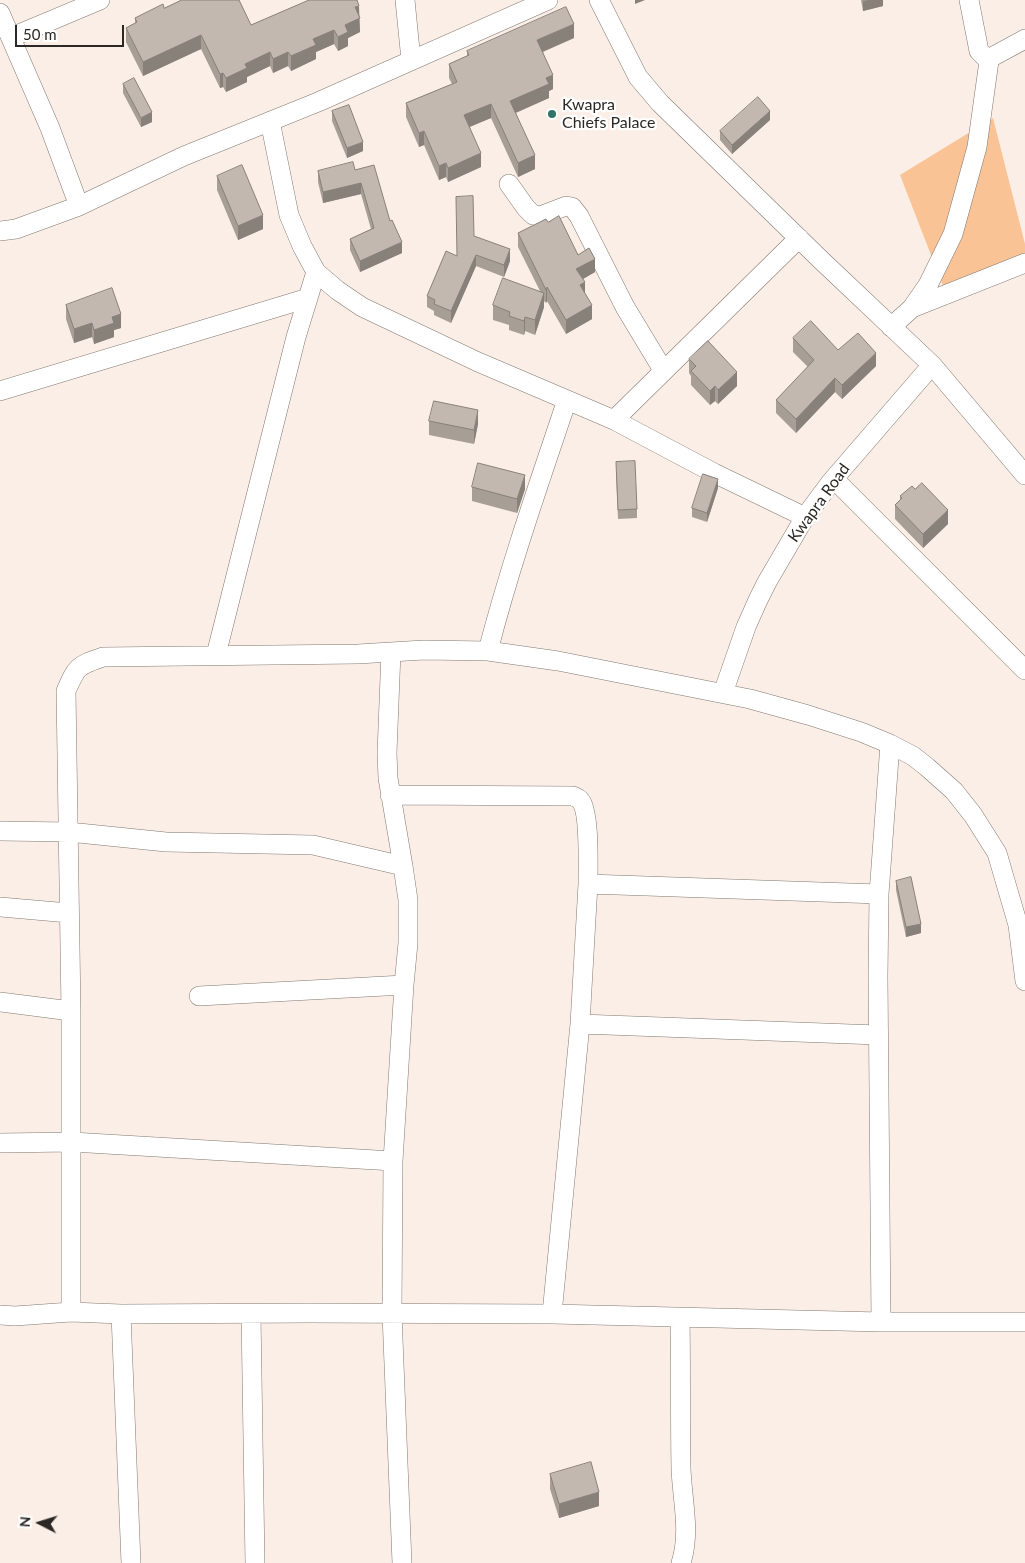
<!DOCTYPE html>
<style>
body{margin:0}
#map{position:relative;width:1025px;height:1563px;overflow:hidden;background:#faeee6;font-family:Lato,sans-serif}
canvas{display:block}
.north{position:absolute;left:15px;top:1498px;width:50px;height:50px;-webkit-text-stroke:4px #fff;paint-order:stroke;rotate:275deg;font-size:14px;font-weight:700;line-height:20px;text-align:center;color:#2b2724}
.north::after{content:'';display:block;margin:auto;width:18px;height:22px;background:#2b2724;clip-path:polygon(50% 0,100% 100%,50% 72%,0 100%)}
.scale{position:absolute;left:15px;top:25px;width:109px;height:22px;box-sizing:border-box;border:2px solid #2b2724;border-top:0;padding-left:6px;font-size:15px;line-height:18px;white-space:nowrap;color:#2b2724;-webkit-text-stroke:4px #fff;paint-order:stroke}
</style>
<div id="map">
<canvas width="1025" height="1563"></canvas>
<div class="north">N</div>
<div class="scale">50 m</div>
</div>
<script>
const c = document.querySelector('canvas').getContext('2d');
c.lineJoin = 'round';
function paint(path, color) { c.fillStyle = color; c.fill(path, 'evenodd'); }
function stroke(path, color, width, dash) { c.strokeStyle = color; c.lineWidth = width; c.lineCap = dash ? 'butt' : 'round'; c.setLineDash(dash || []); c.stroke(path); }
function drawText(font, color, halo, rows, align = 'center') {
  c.font = font + ' Lato,sans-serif'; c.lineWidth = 4.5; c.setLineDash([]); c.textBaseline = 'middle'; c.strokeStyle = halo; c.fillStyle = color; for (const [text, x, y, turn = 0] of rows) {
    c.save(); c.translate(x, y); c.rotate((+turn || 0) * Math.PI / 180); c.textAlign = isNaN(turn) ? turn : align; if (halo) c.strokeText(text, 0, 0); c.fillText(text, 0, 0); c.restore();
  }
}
paint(new Path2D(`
 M993,118L1025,244V257L943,286L900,175Z`), '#fac395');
const minor = new Path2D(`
 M405,0L411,60
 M599,0L638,77L660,103L821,260L932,365L1025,475
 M969,0L979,51L989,61L990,58L1025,39
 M0,13L50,128L79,206
 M12,37L100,0
 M270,121L289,215L302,246L316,272L337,290L362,307L478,362L614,420L714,473L805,517
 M509,184L526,208L533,215L540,216L566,206L572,207L579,216L625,307L663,370
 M0,231L16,229L79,206L184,156L318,102L548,0
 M912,308L1025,263
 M891,327L912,308L928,285L953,234L977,147L989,61
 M0,391L308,298
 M614,420L799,238
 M835,480L1025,670
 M488,651C510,566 539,483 567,400
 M391,652L387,753L388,778L403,866
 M216,655L296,337L316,272
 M723,693L746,627L758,600L767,582L805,517L831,482L932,365
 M390,795L573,796C575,797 578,798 580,800C590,810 588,869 588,884
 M0,831L69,832L166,842L313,845L403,866L408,900V943L404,985L393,1161L392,1314L402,1563
 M0,907L69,913
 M199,996L404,985
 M0,1002L71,1011
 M878,1035L580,1024L588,884L879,894
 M0,1143L72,1142L393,1161
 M71,1312V1011L66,691C77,666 77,666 103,657L358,654L424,650L488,651L558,661L750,699L808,715L861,732L890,744L913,756L927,767L954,791L973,815L997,853L1018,925L1025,981
 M121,1314L131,1563
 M251,1314L255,1563
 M552,1314L580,1024
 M0,1315L15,1316L71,1312L121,1314L309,1313L552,1314L881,1322H1025
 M680,1318C681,1368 680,1418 681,1468C682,1500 691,1531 681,1563
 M881,1322L878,977L879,894L890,744`);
stroke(minor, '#827870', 20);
stroke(minor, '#fff', 19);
paint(new Path2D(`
 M861,0H883V6L863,11Z
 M164,8L251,25L359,16L360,32L348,38V46L338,51L334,44L316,52V59L291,71L288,66L273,73L270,66L247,77V82L226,92L223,87L220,88L201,49L143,76L126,42V28L135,23V18Z
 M574,38L543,52L553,89L549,91V98L516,113L535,169L518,177L491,118L470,127L481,167L448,182L446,177L439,180L424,145L419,147L406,117V103L452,84L449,78V64L467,56V51Z
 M123,84L152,122L141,127L123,93Z
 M332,111L363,151L347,158L332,121Z
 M770,120L732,154L720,140V131Z
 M355,170L390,221L402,253L360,272L350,250V239L371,229L361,194L323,203L318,182V171Z
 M217,176L263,229L238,240L217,190Z
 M548,222L595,272L583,279L585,293L592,319L566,334L547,301L546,303L544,301V307L535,335L525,331L524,335L509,330V325L493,320V305L540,291L518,247V233Z
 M474,236L510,261L504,277L476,266L451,323L434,315V311L427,307V296L457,255Z
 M66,305L121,328L114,330V337L94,344L92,337L74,343L66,319Z
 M793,338L838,350L876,366L842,399L835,392L796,433L776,413V400L808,367L793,352Z
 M689,359L737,386L718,404L715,401L710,405L691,385V376L689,373Z
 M429,421L478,424L474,444L429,435Z
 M616,471L637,509V518L618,519Z
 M472,487L525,489L517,513L472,501Z
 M718,488L707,522L692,517V508Z
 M900,496L948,524L923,548L895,519V505L900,501Z
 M896,881L921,933L906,937L896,890Z
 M550,1474L599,1506L559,1518L550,1489Z`), '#a79e96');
paint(new Path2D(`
 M635,0H645L635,4Z
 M868,0H883V6L863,11V1Z
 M359,6L360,32L348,38V46L338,51V37L355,7Z
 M574,24V38L537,54V40Z
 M334,30V44L316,52V59L291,71V56L313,39Z
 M201,35V49L143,76V62Z
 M270,52V66L247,77V82L226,92V78L245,64Z
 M288,52V66L273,73V59Z
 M223,73V87L220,88V74Z
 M553,75V89L549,91V98L510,115V101L546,78Z
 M491,104V118L464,129V115Z
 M770,111V120L732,154V145Z
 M152,112V122L141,127V118Z
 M424,131V145L419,147V133Z
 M363,142V151L347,158V148Z
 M481,153V167L448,182V168Z
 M535,155V169L518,177V163Z
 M446,163V177L439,180V166Z
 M361,183V194L323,203V192Z
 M263,215V229L238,240V226Z
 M402,242V253L360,272V261Z
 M510,249V261L504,277V265Z
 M476,255V266L451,323V311Z
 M595,259V272L576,283V269Z
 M585,282V296L580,285Z
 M547,287V301L546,303V290Z
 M544,293V307L535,335V320Z
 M592,305V319L566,334V320Z
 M121,314V328L114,330V337L94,344V330L112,317Z
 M525,317V331L524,335V321Z
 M92,323V337L74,343V329Z
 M876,353V366L842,399V385Z
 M737,372V386L718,404V390Z
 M835,378V392L796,433V419Z
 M715,386V401L710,405V391Z
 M478,410V424L474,444V430Z
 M525,475V489L517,513V499Z
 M718,479V488L707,522V513Z
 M948,510V524L923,548V534Z
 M921,924V933L906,937V927Z
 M599,1492V1506L559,1518V1504Z`), '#88817a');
const building = new Path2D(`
 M182,0H239L251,25L309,0H357L359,6L355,7L360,18L345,25L348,32L338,37L334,30L313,39L316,45L291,56L288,52L273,59L270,52L245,64L247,68L226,78L223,73L220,74L201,35L143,62L126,28L137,22L135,18L163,4L164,8Z
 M566,7L574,24L537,40L553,75L546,78L549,84L510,101L535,155L518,163L491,104L464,115L481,153L448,168L446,163L439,166L424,131L419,133L406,103L457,82L449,64L469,55L467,51Z
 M134,78L152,112L141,118L123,84Z
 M758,97L770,111L732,145L720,131Z
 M349,105L363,142L347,148L332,111Z
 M353,162L355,170L374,165L390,221L392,220L402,242L360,261L350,239L374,228L361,183L323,192L318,171Z
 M242,165L263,215L238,226L217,176Z
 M473,196L474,236L510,249L504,265L476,255L451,311L434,304L435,300L427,296L446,251L457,256L456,197Z
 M559,216L578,255L589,248L595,259L576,269L585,282L580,285L592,305L566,320L547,287L546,290L518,233L546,219L548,222Z
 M503,278L544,293L535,320L525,317L524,321L509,316L510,312L493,305Z
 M112,288L121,314L112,317L114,323L94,330L92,323L74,329L66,305Z
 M811,321L838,350L858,333L876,353L842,385L835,378L796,419L776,400L814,360L793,338Z
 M708,341L737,372L718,390L715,386L710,391L691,371L696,366L689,359Z
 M434,401L478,410L474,430L429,421Z
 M635,461L637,509L618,510L616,462Z
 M478,463L525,475L517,499L472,487Z
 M703,474L718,479L707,513L692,508Z
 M922,483L948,510L923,534L895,505L902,498L900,496L912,486L915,489Z
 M911,877L921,924L906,927L896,881Z
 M591,1462L599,1492L559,1504L550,1474Z`);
paint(building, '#c2b8af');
stroke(building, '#88817a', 1);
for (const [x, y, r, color] of [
 [552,114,5,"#2e7469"]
]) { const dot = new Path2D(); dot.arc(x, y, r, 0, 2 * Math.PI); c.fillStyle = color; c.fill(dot); stroke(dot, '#fff', 2); }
drawText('16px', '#2b2724', '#fff', [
 ["Kwapra",562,105],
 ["Chiefs Palace",562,123]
], 'left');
drawText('16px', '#2b2724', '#fff', [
 ["Kwapra Road",819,503,-54]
]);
</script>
